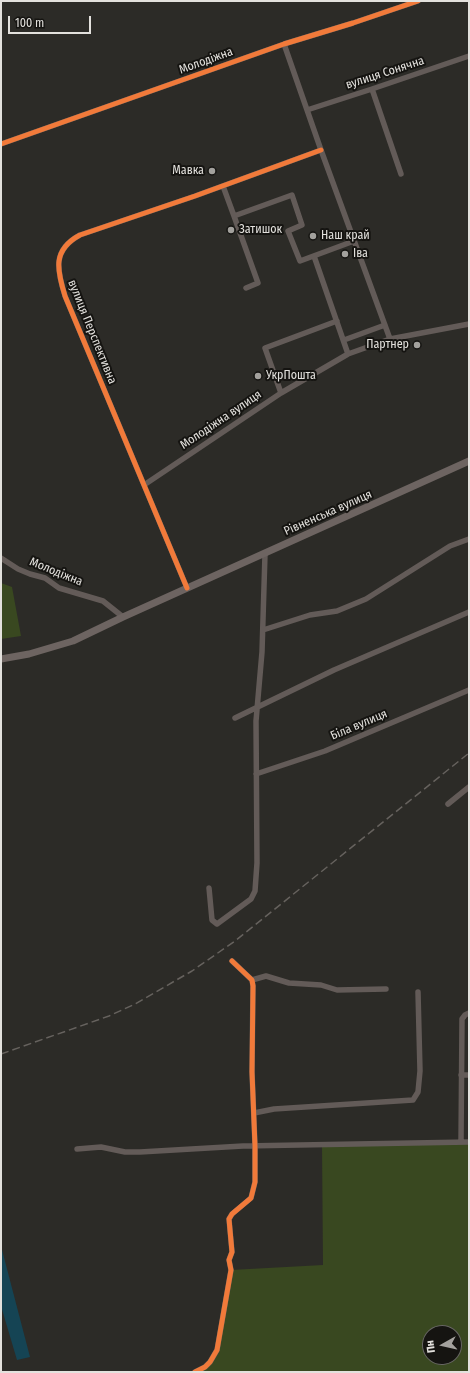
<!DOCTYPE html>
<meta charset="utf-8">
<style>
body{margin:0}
#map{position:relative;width:470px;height:1373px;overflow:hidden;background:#2c2b27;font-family:"Fira Sans Condensed",sans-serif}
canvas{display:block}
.frame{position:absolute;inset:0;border:2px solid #e3e1dd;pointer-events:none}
.north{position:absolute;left:422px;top:1325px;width:40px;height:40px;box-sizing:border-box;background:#151411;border:1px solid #676663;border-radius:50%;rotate:262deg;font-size:11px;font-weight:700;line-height:16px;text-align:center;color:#e3e1dd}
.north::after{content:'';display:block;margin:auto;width:14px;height:18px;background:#a3a19d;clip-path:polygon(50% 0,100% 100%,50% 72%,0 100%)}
.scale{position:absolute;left:8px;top:16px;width:83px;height:18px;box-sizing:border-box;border:2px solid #e3e1dd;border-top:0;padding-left:5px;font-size:12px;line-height:14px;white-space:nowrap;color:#e3e1dd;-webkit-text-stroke:3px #151411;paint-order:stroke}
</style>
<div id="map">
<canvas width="470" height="1373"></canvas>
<div class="frame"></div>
<div class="north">Пн</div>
<div class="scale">100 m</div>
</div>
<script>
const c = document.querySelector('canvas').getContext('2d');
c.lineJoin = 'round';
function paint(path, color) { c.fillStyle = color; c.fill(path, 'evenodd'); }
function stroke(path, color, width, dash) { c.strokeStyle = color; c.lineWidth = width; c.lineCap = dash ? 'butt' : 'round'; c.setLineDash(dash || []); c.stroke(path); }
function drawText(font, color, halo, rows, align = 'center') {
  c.font = font + ' "Fira Sans Condensed",sans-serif'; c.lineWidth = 4; c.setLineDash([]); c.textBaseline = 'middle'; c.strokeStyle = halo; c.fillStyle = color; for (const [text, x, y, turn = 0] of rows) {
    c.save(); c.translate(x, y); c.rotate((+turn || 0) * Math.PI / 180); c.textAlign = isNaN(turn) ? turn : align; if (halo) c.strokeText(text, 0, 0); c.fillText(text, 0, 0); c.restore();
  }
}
paint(new Path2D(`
 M1,583L12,587L21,636L1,639Z
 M469,1142V1372H195L214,1356L231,1270L323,1265L322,1144ZM430,1333H454V1357H430Z`), '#394820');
paint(new Path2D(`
 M1,1246L30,1357L17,1360L1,1306Z`), '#154454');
stroke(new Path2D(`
 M284,44L321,150L390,339
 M372,89L401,174
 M307,110L372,89L469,56
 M1,144L284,44L353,23L418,1
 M223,186L234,216L292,195L302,225L288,231L300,261L354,241
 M234,216L258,283L246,288
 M314,256L348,354
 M344,340L385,325
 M281,393L265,348L337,321
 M144,485L281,393L348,354L390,339L469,324
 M1,558L18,569L30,574L45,578L59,588L103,601L123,617
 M187,588L65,296C57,270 52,250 80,235L195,196L321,150
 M263,630L310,615L337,611L366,599L450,546L469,539
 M235,718L334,670L469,612
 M256,774L325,751L469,690
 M448,804L469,787
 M209,888L212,920L217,924L251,899L255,891L257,863L256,721L262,652L265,554
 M252,980L266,976L289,983L321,985L337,990L386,989
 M461,1075H469
 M254,1113L274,1109L413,1100L418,1092L420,1071L418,992
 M461,1142L462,1019L465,1015L469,1013
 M77,1149L101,1147L125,1152H140L243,1146L469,1142
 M195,1372L205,1367L210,1362L217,1350L231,1270L229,1260L232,1252L229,1219L232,1214L251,1198L255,1182V1146L252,1072L253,986L252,980L232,961`), '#635b58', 5.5);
stroke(new Path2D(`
 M1,659L29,654L73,641L123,617L469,461`), '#6d6461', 7);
stroke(new Path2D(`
 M1,1054L109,1016L135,1004L192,971L235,941L469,753`), '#66625e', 1.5, [8, 4]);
stroke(new Path2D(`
 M1,144L284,44L353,23L418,1
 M187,588L65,296C57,270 52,250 80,235L195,196L321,150
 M195,1372L205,1367L210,1362L217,1350L231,1270L229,1260L232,1252L229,1219L232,1214L251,1198L255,1182V1146L252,1072L253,986L252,980L232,961`), '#f17a3a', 5);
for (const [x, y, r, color] of [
 [212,171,4,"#a3a19d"],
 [231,230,4,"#a3a19d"],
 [313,236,4,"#a3a19d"],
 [345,254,4,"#a3a19d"],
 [417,345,4,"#a3a19d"],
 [258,376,4,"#a3a19d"]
]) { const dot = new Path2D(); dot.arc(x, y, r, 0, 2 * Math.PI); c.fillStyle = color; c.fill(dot); stroke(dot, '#151411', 1.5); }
drawText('12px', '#e3e1dd', '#151411', [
 ["Молодіжна",206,61,-20],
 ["вулиця Сонячна",385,73,-18],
 ["вулиця Перспективна",92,332,68],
 ["Молодіжна вулиця",221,420,-34],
 ["Рівненська вулиця",328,513,-24],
 ["Молодіжна",56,572,22],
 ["Біла вулиця",359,725,-23]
]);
drawText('12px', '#e3e1dd', '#151411', [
 ["Мавка",204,171,"right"],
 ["Затишок",239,230],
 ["Наш край",321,236],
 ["Іва",353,254],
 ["Партнер",409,345,"right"],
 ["УкрПошта",266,376]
], 'left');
</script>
